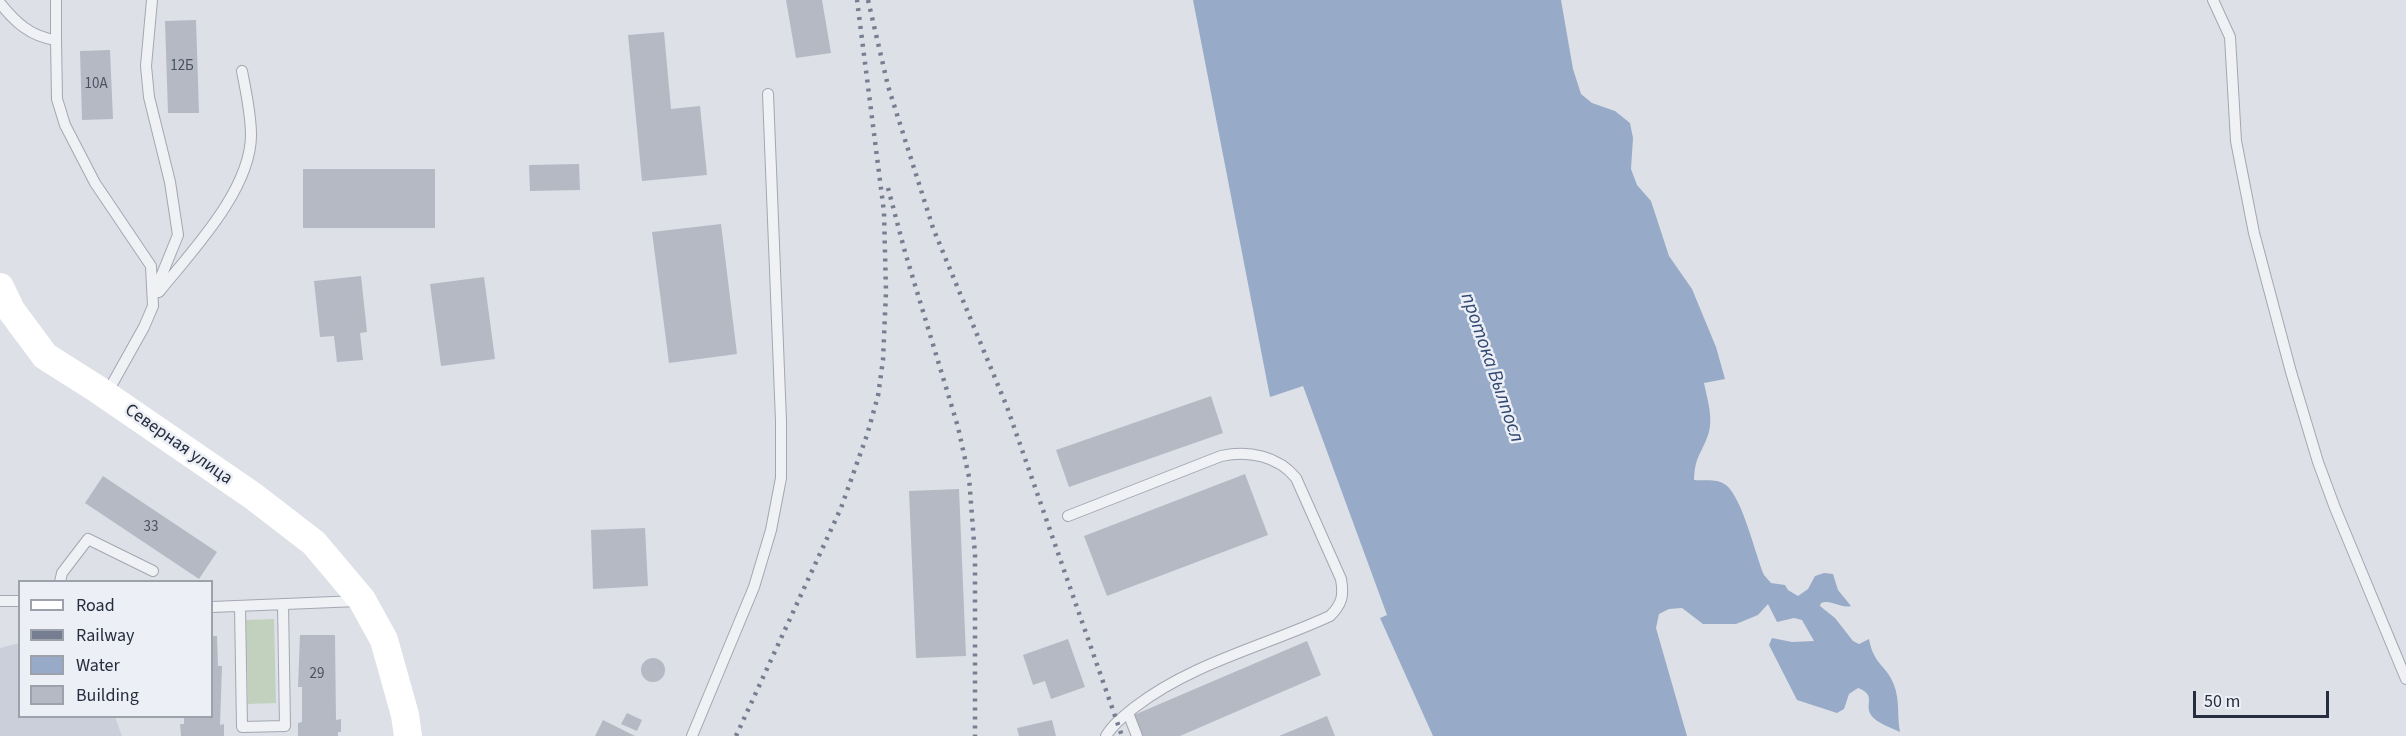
<!DOCTYPE html>
<meta charset="utf-8">
<style>
body{margin:0}
#map{position:relative;width:2406px;height:736px;overflow:hidden;background:#dde0e7;font-family:"Source Sans 3",sans-serif}
canvas{display:block}
.legend{position:absolute;left:18px;top:580px;width:195px;height:138px;box-sizing:border-box;background:#eceff5;border:2px solid #9da1ac;margin:0;padding:8px 10px;list-style:none;font-size:18px;color:#262d3e}
.legend li{display:flex;align-items:center;gap:12px;height:30px}
.legend b{width:30px;border:2px solid #9da1ac}
.scale{position:absolute;left:2193px;top:691px;width:136px;height:27px;box-sizing:border-box;border:3px solid #262d3e;border-top:0;padding-left:8px;font-size:18px;line-height:21px;white-space:nowrap;color:#262d3e;-webkit-text-stroke:4px #eceff5;paint-order:stroke}
</style>
<div id="map">
<canvas width="2406" height="736"></canvas>
<ul class="legend">
<li><b style="height:8px;background:#fff"></b>Road</li>
<li><b style="height:8px;background:#767e91"></b>Railway</li>
<li><b style="height:16px;background:#97abc8"></b>Water</li>
<li><b style="height:16px;background:#b4b9c4"></b>Building</li>
</ul>
<div class="scale">50 m</div>
</div>
<script>
const c = document.querySelector('canvas').getContext('2d');
c.lineJoin = 'round';
function paint(path, color) { c.fillStyle = color; c.fill(path, 'evenodd'); }
function stroke(path, color, width, dash) { c.strokeStyle = color; c.lineWidth = width; c.lineCap = dash ? 'butt' : 'round'; c.setLineDash(dash || []); c.stroke(path); }
function drawText(font, color, halo, rows, align = 'center') {
  c.font = font + ' "Source Sans 3",sans-serif'; c.lineWidth = 5; c.setLineDash([]); c.textBaseline = 'middle'; c.strokeStyle = halo; c.fillStyle = color; for (const [text, x, y, turn = 0] of rows) {
    c.save(); c.translate(x, y); c.rotate((+turn || 0) * Math.PI / 180); c.textAlign = isNaN(turn) ? turn : align; if (halo) c.strokeText(text, 0, 0); c.fillText(text, 0, 0); c.restore();
  }
}
paint(new Path2D(`
 M19,643L20,716L115,717L122,736H0V648Z`), '#cbcfd9');
paint(new Path2D(`
 M274,619L276,703L248,704L246,620Z`), '#c1d1be');
paint(new Path2D(`
 M1193,0H1561L1573,69L1581,94L1592,103L1615,111L1630,123L1633,138L1631,169L1637,185L1651,201L1669,256L1692,289L1716,347L1725,379L1704,383C1707,398 1714,419 1708,435C1701,455 1695,456 1694,480C1705,481 1717,478 1726,485C1743,499 1755,554 1764,575L1771,583L1785,585L1788,590L1798,596L1808,589L1815,576L1824,573L1833,574L1838,590L1851,606C1841,609 1831,599 1821,603L1820,606L1835,618L1853,641L1859,644L1869,639C1874,666 1887,665 1894,685C1900,700 1897,717 1900,732C1892,728 1876,723 1871,715C1864,704 1877,695 1858,688L1849,694L1844,709L1837,713L1797,700L1769,645L1772,638L1792,642L1814,641L1802,620L1794,618L1777,622L1768,604L1758,615L1736,624H1703L1682,608L1669,609L1659,614L1656,628L1687,736H1433L1380,618L1387,615L1303,386L1270,397Z`), '#97abc8');
paint(new Path2D(`
 M786,0H822L831,53L796,58Z
 M196,20L199,113H168L165,21Z
 M664,32L671,109L700,106L707,175L642,181L628,35Z
 M110,50L113,119L82,120L80,51Z
 M579,164L580,190L530,191L529,165Z
 M303,169H435V228H303Z
 M721,224L737,354L669,363L652,232Z
 M361,276L367,332L360,333L363,360L337,362L334,336L320,337L314,281Z
 M484,277L495,359L441,366L430,284Z
 M1211,396L1223,433L1069,487L1056,450Z
 M1245,474L1268,535L1107,596L1084,536Z
 M103,476L217,552L199,579L85,503Z
 M959,489L966,656L916,658L909,491Z
 M645,528L648,586L593,589L591,530Z
 M300,635H335L336,720L341,719V732H338V736H298V723L302,722V687H298Z
 M212,636H217L218,666H222L220,725L224,724V736H181L180,724H184V716H212Z
 M1068,639L1085,687L1051,699L1045,681L1033,685L1023,655Z
 M1307,641L1321,675L1180,736H1143L1134,715Z
 M641 670a12 12 0 1 1 24 0a12 12 0 1 1-24 0Z
 M627,713L642,720L637,731L621,724Z
 M1327,716L1335,736H1279Z
 M603,720L635,736H595Z
 M1052,720L1056,736H1019L1017,728Z`), '#b4b9c4');
const lane = new Path2D(`
 M152,0L146,66L149,97L170,182L178,235L154,294
 M2213,0L2230,37L2236,141L2254,233L2291,372L2318,462L2335,508L2406,679
 M0,3C15,22 31,37 56,40L57,99L65,125L95,183L151,266L153,306L144,327L106,395
 M56,40V0
 M159,292C191,252 251,190 251,135C251,114 246,92 242,71
 M1068,516L1221,456C1249,450 1278,456 1296,478L1341,579C1344,596 1342,604 1330,616C1265,646 1192,663 1135,707C1125,715 1113,724 1106,736
 M60,582L62,573L88,539L153,571
 M0,601H20
 M240,606L242,727L285,726L283,604
 M212,607L358,601
 M1128,713L1137,736
 M692,736L754,587L771,530L781,478V421L768,94`);
stroke(lane, '#a2a7b1', 12);
stroke(lane, '#f0f1f5', 10);
stroke(new Path2D(`
 M0,287L11,310L45,356L97,389L253,496L314,543L362,600L384,640L405,715L408,736`), '#fff', 28);
stroke(new Path2D(`
 M868,0L888,86L933,228L1007,407L1122,736
 M888,188L905,252L958,427L969,477L975,555V736
 M736,736L841,508L867,435L878,396L883,360L886,292L884,212L857,0`), '#767e91', 4.5, [3, 6]);
drawText('15px', '#4a5060', null, [
 ["12Б",182,67],
 ["10А",96,85],
 ["33",151,528],
 ["29",317,675]
]);
drawText('18px', '#262d3e', '#eceff5', [
 ["Северная улица",178,445,35]
]);
drawText('italic 20px', '#314871', '#eceff5', [
 ["протока Вылпосл",1491,368,71]
]);
</script>
